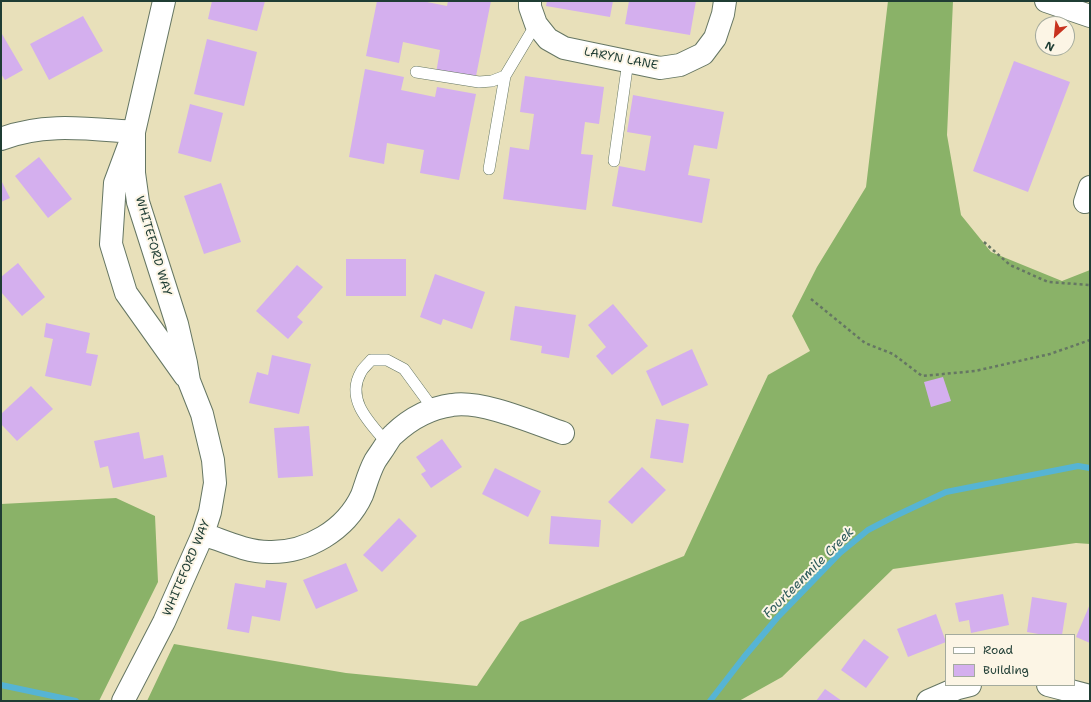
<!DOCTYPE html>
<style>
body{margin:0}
#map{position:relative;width:1091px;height:702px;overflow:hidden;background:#e8e0ba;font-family:"Shantell Sans",sans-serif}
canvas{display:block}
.frame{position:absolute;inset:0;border:2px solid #1f3d34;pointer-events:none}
.legend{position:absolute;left:945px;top:634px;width:130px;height:52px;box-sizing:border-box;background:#fcf5e5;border:1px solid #a4ab9e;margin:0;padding:5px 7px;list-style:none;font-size:12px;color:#1f3d34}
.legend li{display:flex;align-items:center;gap:8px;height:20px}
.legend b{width:20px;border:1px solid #a4ab9e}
.north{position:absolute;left:1035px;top:16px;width:40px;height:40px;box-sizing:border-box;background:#fcf5e5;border:1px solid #a4ab9e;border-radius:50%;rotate:207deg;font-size:11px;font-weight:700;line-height:16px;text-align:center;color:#1f3d34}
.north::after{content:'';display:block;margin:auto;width:14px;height:18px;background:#c8321e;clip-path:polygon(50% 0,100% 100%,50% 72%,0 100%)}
</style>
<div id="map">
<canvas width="1091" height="702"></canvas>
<div class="frame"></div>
<ul class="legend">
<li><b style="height:5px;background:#fff"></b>Road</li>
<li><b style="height:11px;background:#d4afee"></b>Building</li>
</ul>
<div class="north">N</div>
</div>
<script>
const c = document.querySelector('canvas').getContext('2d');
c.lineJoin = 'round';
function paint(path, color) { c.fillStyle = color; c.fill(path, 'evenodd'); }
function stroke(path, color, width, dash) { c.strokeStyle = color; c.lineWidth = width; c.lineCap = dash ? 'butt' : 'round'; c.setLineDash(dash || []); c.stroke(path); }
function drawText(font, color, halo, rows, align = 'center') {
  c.font = font + ' "Shantell Sans",sans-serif'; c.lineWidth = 4; c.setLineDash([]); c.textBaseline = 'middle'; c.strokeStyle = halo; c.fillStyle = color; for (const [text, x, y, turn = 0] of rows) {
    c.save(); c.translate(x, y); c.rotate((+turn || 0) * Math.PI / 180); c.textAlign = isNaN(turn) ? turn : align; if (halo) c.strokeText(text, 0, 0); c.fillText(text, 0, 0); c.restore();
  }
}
paint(new Path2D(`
 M888,1H953L947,135L961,215L991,252L1062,281L1090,270V544L1076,543L893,569L782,677L739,701H147L174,644L346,673L477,686L520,622L684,556L768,375L810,351L792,316L817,267L866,187Z
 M116,498L155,516L158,582L99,701H1V504Z`), '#8ab268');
stroke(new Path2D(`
 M1,685L76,701
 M710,701L744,657L777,618L840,553L868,530L895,516L946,492L1078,466L1090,468`), '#56b4d4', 6);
paint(new Path2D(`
 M212,1H265L257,31L208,19Z
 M377,1H422L447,6L448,1H491L475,81L436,73L440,50L403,42L399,63L366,56Z
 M547,1H613L610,17L546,6Z
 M629,1H696L690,35L625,24Z
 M83,16L103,51L49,80L30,44Z
 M1,34H2L23,70L5,80L1,74Z
 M207,39L257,52L244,106L194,94Z
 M1014,61L1070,82L1028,192L973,171Z
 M365,69L404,77L401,90L435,97L437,87L476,94L459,180L420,173L424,150L387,143L384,164L349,157Z
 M525,76L604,87L599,124L585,122L581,154L593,155L586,210L503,199L510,147L529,150L534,114L520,112Z
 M633,95L724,112L717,149L694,145L688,175L710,179L702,223L612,206L619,166L645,171L651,136L627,132Z
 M190,104L223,113L211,162L178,153Z
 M39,157L72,199L48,218L15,176Z
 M1,180L10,198L1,202Z
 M221,183L241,242L204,254L184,196Z
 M346,259H406V296H346Z
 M18,263L45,297L22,316L1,292V277Z
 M297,265L323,287L297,317L303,322L288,339L256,311Z
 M435,274L485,292L472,329L443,319L441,325L420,317Z
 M613,304L648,346L612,375L596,356L606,347L588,325Z
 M515,306L576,315L569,358L541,353L542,346L510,340Z
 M46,323L90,333L86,353L98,355L91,386L45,376L53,339L44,337Z
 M692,349L708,385L662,406L646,371Z
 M272,355L311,364L299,414L249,403L257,372L268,375Z
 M943,377L951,401L931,407L924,382Z
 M31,386L53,409L17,441L1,424V414Z
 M656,419L689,424L683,463L650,458Z
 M309,426L313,476L278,478L274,428Z
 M139,432L144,459L163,455L167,477L113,488L108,466L100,468L94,441Z
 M442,439L462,467L431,488L421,474L426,471L416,457Z
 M642,467L666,490L632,524L608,502Z
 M495,468L541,491L528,517L482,494Z
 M551,516L601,520L599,547L549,544Z
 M399,518L417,536L382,572L363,555Z
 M346,563L358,591L316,609L303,580Z
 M266,580L287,583L280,621L252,616L249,633L227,629L235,583L265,588Z
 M1003,594L1009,625L971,633L969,620L959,622L955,603Z
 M1032,597L1067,603L1062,635H1044L1027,632Z
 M1090,604V643L1076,637Z
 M936,614L946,642L908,657L897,629Z
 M864,639L889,657L866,688L841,670Z
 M825,689L842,701H816Z`), '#d4afee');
const service = new Path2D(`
 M416,72L479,82L492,81L505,76
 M614,161L628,61
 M489,169L505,76L536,24
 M387,443C370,423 345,400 361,372C363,368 368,364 371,360H387L404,369L434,410`);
const minor = new Path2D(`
 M164,1L134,132L115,183L111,244L126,293L185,376
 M530,1V7L536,24L548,39L564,48L660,68L680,65L703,54L715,38L723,14L725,1
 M1046,1L1090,16
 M1,139C44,122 89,129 134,132
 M1085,202L1090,187
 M203,534C224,541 246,552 269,552C307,553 346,530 362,495C366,484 369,472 375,461C378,456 382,451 385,446C388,442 390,437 394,434C410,419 430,408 452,405C482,400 534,423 563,433
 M1048,685L1090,696
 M123,701L164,622L203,534L210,512L215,483L213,460L202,414L189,381L186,363L177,324L138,202L134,173V132
 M928,701L958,688L970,685`);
stroke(service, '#657663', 12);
stroke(minor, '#657663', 24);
stroke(new Path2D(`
 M984,242L1010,265L1048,282L1090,285
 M811,299L865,343L893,354L922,376L975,371L1050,354L1090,340`), '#657663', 2.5, [3, 3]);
stroke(service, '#fff', 11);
stroke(minor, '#fff', 22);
drawText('12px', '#1f3d34', '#fcf5e5', [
 ["LARYN LANE",621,59,11],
 ["WHITEFORD WAY",153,246,74],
 ["WHITEFORD WAY",187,568,-67]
]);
drawText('italic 13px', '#2d5b5c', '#fcf5e5', [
 ["Fourteenmile Creek",809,573,-45]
]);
</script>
